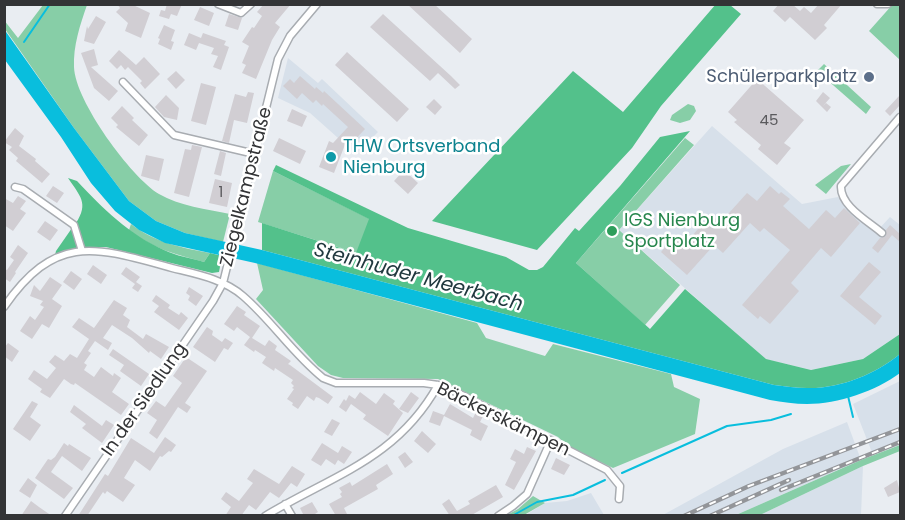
<!DOCTYPE html>
<meta charset="utf-8">
<style>
body{margin:0}
#map{position:relative;width:905px;height:520px;overflow:hidden;background:#e9edf2;font-family:Poppins,sans-serif}
canvas{display:block}
.frame{position:absolute;inset:0;border:6px solid #333436;pointer-events:none}
</style>
<div id="map">
<canvas width="905" height="520"></canvas>
<div class="frame"></div>
</div>
<script>
const c = document.querySelector('canvas').getContext('2d');
c.lineJoin = 'round';
function paint(path, color) { c.fillStyle = color; c.fill(path, 'evenodd'); }
function stroke(path, color, width, dash) { c.strokeStyle = color; c.lineWidth = width; c.lineCap = dash ? 'butt' : 'round'; c.setLineDash(dash || []); c.stroke(path); }
function drawText(font, color, halo, rows, align = 'center') {
  c.font = font + ' Poppins,sans-serif'; c.lineWidth = 5; c.setLineDash([]); c.textBaseline = 'middle'; c.strokeStyle = halo; c.fillStyle = color; for (const [text, x, y, turn = 0] of rows) {
    c.save(); c.translate(x, y); c.rotate((+turn || 0) * Math.PI / 180); c.textAlign = isNaN(turn) ? turn : align; if (halo) c.strokeText(text, 0, 0); c.fillText(text, 0, 0); c.restore();
  }
}
paint(new Path2D(`
 M288,58L318,83L322,79L378,132L356,154L310,113L278,98Z
 M712,126L802,204L838,197L877,231L890,217L900,225V334L863,359L811,370L765,359L619,230Z
 M900,381V445L873,455L853,404Z
 M847,422L861,460L736,515L661,516L783,449Z
 M863,466L861,515H760Z
 M591,493L604,515L524,516L545,503L567,501Z`), '#d7e0ea');
paint(new Path2D(`
 M893,4L900,5V60L869,31Z
 M43,5H87C80,25 73,46 74,67C75,101 131,177 159,194C179,206 207,209 230,214L223,242L185,233L156,221L129,201L74,128L5,29L4,20L18,38Z
 M824,64L871,107L866,114L817,71Z
 M688,104L694,106L696,111L690,120L680,123L670,120L672,115Z
 M685,138L694,145L619,230L680,285L645,325L576,263Z
 M851,164L826,194L815,185L841,166Z
 M273,171L370,219L357,253L258,222Z
 M131,224C154,242 182,248 210,253L204,262C177,255 151,248 129,230Z
 M257,263L477,323L486,338L545,356L553,344L671,374L674,387L700,399L695,434L613,468L569,447L558,437L438,379L343,378L331,375L318,366L256,299L263,290Z
 M900,445V451L863,466L760,515H736L861,460Z
 M533,496L545,503L524,515H507L518,509Z`), '#87cea7');
paint(new Path2D(`
 M716,4L730,5L741,14L661,106L632,148L537,250L432,221L573,71L623,112Z
 M690,131L576,263L650,329L685,289L766,359L811,370L863,359L900,334V354C876,374 839,389 807,388C796,388 785,386 774,385L262,250V223L356,253L369,219L273,171L276,165L408,228L506,257L529,270H537L543,267L575,228L579,231L620,186L660,137Z
 M68,178L77,181C102,208 130,235 164,250C176,256 191,258 204,262L210,253L222,256L219,272L212,273L106,247H85L82,245L76,223C89,203 80,196 68,178Z
 M72,228L77,248L55,255L56,251Z`), '#53c18b');
paint(new Path2D(`
 M4,29L74,128L129,201L156,221L185,233L262,250L774,385C785,386 796,388 807,388C839,389 876,374 900,354V373C876,391 838,404 807,404C795,404 782,402 770,400L255,263L165,243L139,230L115,211L91,183L61,137L5,60Z`), '#09bedd');
stroke(new Path2D(`
 M24,42L50,4
 M848,396L853,417
 M622,473L727,426L771,420L791,414
 M512,516L537,502L573,495L605,480`), '#09bedd', 2);
paint(new Path2D(`
 M117,4H131L150,13L141,38L125,31L128,23L116,12L120,8Z
 M167,4H182L177,16L171,14L169,19L159,16L161,10L165,11Z
 M264,4H291L275,23L280,27L272,40L256,79L242,73L246,65L242,63L249,46L242,42L252,27L254,28L262,16L257,12Z
 M407,4H434L472,39L460,53Z
 M779,4H792L800,11L804,7L811,13L819,4H842L824,25L827,28L815,40L790,17L785,22L773,11Z
 M200,7L214,13L209,26L194,20Z
 M229,14L242,18L238,30L225,26Z
 M383,14L451,76L460,85L455,89L438,73L430,81L370,27Z
 M96,16L106,22L94,44L84,41L87,26L88,29Z
 M164,25L175,30L171,41L174,42L171,50L158,44L160,39L158,38Z
 M189,33L201,38L203,33L226,41L224,45L229,47L221,70L213,67L218,56L211,54L214,48L199,43L196,50L184,45Z
 M94,49L98,65L91,67L118,91L109,101L94,88L81,53Z
 M119,50L136,65L144,57L160,74L145,89L140,83L142,81L128,67L125,70L121,65L117,69L109,61Z
 M347,52L409,109L397,122L335,65Z
 M176,71L185,80L176,89L167,79Z
 M300,76L315,89L316,87L323,93L324,91L365,129L350,145L346,142L334,173L319,167L329,141L333,143L348,127L323,104L322,106L316,100L313,103L302,93L297,99L283,86L290,79L294,83Z
 M757,79L804,120L784,143L791,148L777,165L758,149L761,145L734,122L737,120L728,112Z
 M201,83L216,87L206,125L191,121Z
 M248,92L254,93L247,123L234,120L229,143L222,141L235,94L246,97Z
 M823,92L830,98L823,106L826,103L831,107L827,112L816,101Z
 M166,95L179,108L177,120L164,117L155,107Z
 M900,95V105L890,116L885,111Z
 M434,99L442,107L435,115L426,107Z
 M122,106L134,118L132,120L148,135L139,146L116,127L118,125L111,118Z
 M292,109L307,116L302,127L287,121Z
 M15,128L24,136L19,146L36,159L35,161L50,174L42,183L16,161L18,158L9,150L12,147L4,142Z
 M279,138L306,151L300,164L273,151Z
 M192,145L202,147L189,197L174,193L185,149L191,150Z
 M220,151L226,153L221,176L214,174Z
 M146,155L164,159L159,181L141,176Z
 M404,170L418,183L408,194L394,181Z
 M215,179L232,183L227,207L209,203Z
 M53,186L64,193L57,203L46,196Z
 M770,186L779,194L781,192L790,199L783,206L809,229L826,210L835,218L844,208L860,223L831,257L821,248L791,283L799,291L770,324L760,316L758,319L742,305L790,250L764,228L760,232L750,223L723,253L714,245L687,275L661,252L675,236L685,244L711,214L720,223L747,193L757,201Z
 M18,196L26,201L20,209L26,213L13,231L4,225V198L13,203Z
 M45,221L58,230L50,241L37,232Z
 M890,225L900,234V242L892,235L878,253L872,248L880,238L886,236V230Z
 M18,245L28,253L15,272L16,273L10,282L4,278V269L7,270L14,260L10,257Z
 M869,262L881,272L859,297L882,316L875,325L840,296Z
 M93,265L107,275L101,284L87,274Z
 M126,267L140,277L136,282L142,286L138,292L132,288L135,284L121,274Z
 M71,271L82,279L74,290L63,282Z
 M50,277L62,285L52,299L62,306L49,328L42,324L32,339L20,331L30,316L35,320L44,307L40,305L43,301L30,296L34,285L40,291Z
 M189,287L203,296L196,306L188,300L190,296L186,293Z
 M156,295L170,305L168,308L179,315L181,312L188,318L179,330L154,312L159,306L152,301Z
 M114,300L127,308L123,315L130,320L127,327L143,339L146,334L169,347L161,359L150,351L149,353L132,338L112,325L103,338L112,343L108,350L95,341L88,351L91,353L84,363L87,365L84,370L94,377L101,367L113,376L114,373L121,378L112,392L129,404L121,415L75,383L74,385L71,384L64,379L50,398L40,392L42,389L28,379L34,370L47,379L56,368L49,362L55,355L64,361L70,354L77,358L89,339L72,327L79,318L94,328Z
 M237,306L246,312L244,315L260,326L252,338L265,346L269,340L277,346L275,350L291,361L288,364L290,365L333,397L328,404L319,398L316,397L314,401L307,396L298,409L292,405L293,403L287,399L294,389L292,388L294,386L291,383L293,380L275,368L274,371L262,363L266,357L255,350L254,352L244,345L250,337L237,327L234,331L224,324Z
 M207,327L213,331L212,335L222,342L225,338L233,343L228,350L224,348L215,362L193,347Z
 M8,343L19,351L12,362L4,356V348Z
 M113,349L149,374L141,386L120,371L124,365L109,355Z
 M186,357L207,371L185,403L191,407L187,413L178,407L157,439L149,433L157,420L147,413L156,401L165,407L182,383L173,376Z
 M360,392L376,404L384,393L395,401L393,404L403,413L388,436L363,419L366,415L351,404L346,412L339,407L344,399L346,401L349,395L355,399Z
 M411,392L419,398L408,413L399,409Z
 M32,401L38,404L30,417L41,425L30,441L13,429Z
 M450,404L473,418L476,412L483,416L480,422L488,426L481,441L470,435L472,430L444,416L440,426L429,422L433,411L444,415Z
 M74,405L102,426L106,420L114,425L102,443L82,428L86,424L70,412Z
 M332,419L340,423L332,436L324,432Z
 M422,431L436,444L428,453L414,441Z
 M165,437L176,445L171,452L169,451L162,457L160,456L150,471L135,460L124,478L135,485L123,502L107,491L105,494L103,492L87,516H78L105,474L108,476L131,438L154,453Z
 M64,443L68,446L69,444L91,458L82,471L62,456L51,472L73,488L64,499L35,478L48,459L51,460L55,457Z
 M322,443L338,453L342,446L352,452L344,464L338,460L335,465L326,459L321,466L311,460Z
 M527,447L536,451L514,490L505,485L516,462L510,459L515,449L524,454Z
 M405,452L413,462L405,468L398,457Z
 M556,458L570,465L564,475L551,469Z
 M387,464L393,474L376,485L378,489L344,508L348,516H336L329,504L342,497L340,494L342,492L339,488L350,482L352,486Z
 M292,466L305,474L297,487L291,483L279,498L270,492L256,510L249,505L241,516H225L231,507L221,499L226,492L239,501L253,483L247,479L254,469L279,484Z
 M28,478L37,485L30,498L19,491Z
 M897,480L900,492L888,497L884,488Z
 M496,485L503,497L470,516H450L442,504L449,499L457,511L470,504L468,501Z
 M31,501L39,507L52,516H21Z
 M312,502L318,512L312,516H304L300,508Z`), '#d1ced3');
const street = new Path2D(`
 M218,4L241,13L251,4
 M877,4H888
 M123,82L174,135L255,154
 M15,187L23,189L74,225L82,251
 M882,233C868,221 840,206 841,186L900,117
 M4,307C56,232 96,247 172,268C196,274 224,279 243,296C272,321 293,354 323,378L336,383H424L438,385L454,391L607,470L620,486L619,499
 M285,504L292,516
 M65,516L213,301L223,283L278,59L290,36L317,4
 M265,516C333,475 397,459 438,385
 M498,516L513,506L527,494L551,440`);
stroke(street, '#a8acb1', 9);
stroke(street, '#fff', 6);
const rail = new Path2D(`
 M781,490L900,442
 M684,516L749,486L900,429
 M710,516L789,480`);
stroke(rail, '#939599', 4.5);
stroke(rail, '#fff', 2, [7]);
for (const [x, y, r, color] of [
 [869,77,6,"#5c6f8a"],
 [331,157,6,"#0f9aa8"],
 [612,231,6,"#2e9e5b"]
]) { const dot = new Path2D(); dot.arc(x, y, r, 0, 2 * Math.PI); c.fillStyle = color; c.fill(dot); stroke(dot, '#fff', 2); }
drawText('15px', '#5a5a5d', null, [
 ["45",769,121],
 ["1",221,193]
]);
drawText('18px', '#4e5e75', '#fff', [
 ["Schülerparkplatz",857,77]
], 'right');
drawText('18px', '#0d838f', '#fff', [
 ["THW Ortsverband",343,147],
 ["Nienburg",343,168]
], 'left');
drawText('18px', '#333436', '#fff', [
 ["Ziegelkampstraße",247,187,-76],
 ["In der Siedlung",145,400,-55],
 ["Bäckerskämpen",503,420,26]
]);
drawText('18px', '#27864d', '#fff', [
 ["IGS Nienburg",624,221],
 ["Sportplatz",624,242]
], 'left');
drawText('italic 20px', '#21393f', '#fff', [
 ["Steinhuder Meerbach",418,278,15]
]);
</script>
